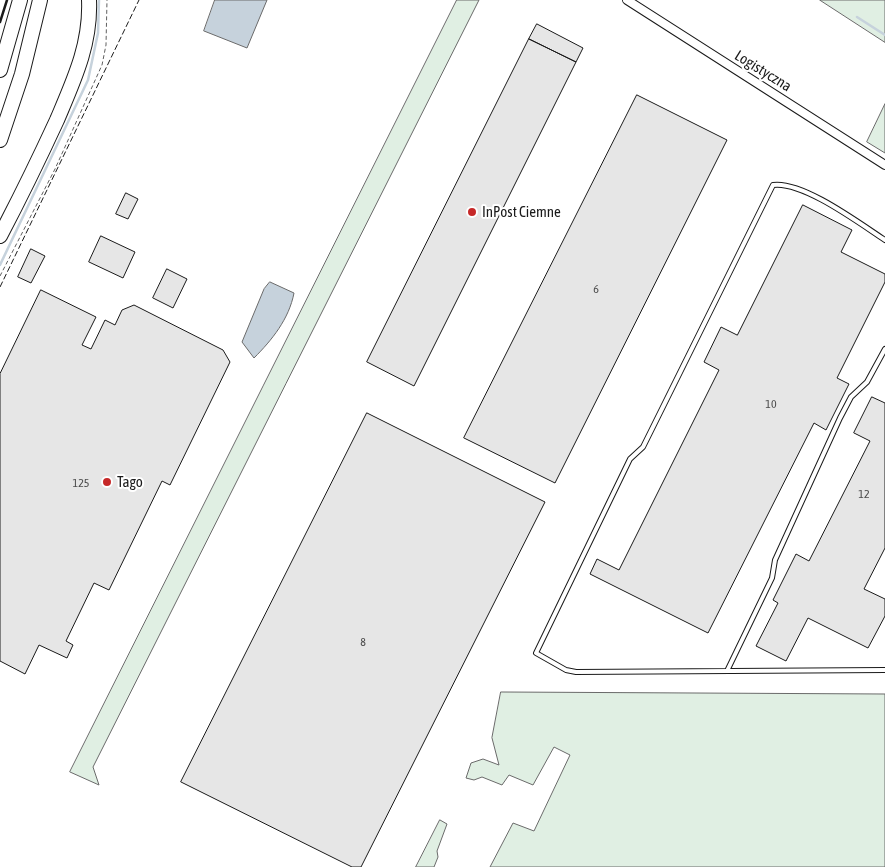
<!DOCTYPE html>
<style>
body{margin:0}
canvas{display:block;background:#fff}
</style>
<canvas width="885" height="867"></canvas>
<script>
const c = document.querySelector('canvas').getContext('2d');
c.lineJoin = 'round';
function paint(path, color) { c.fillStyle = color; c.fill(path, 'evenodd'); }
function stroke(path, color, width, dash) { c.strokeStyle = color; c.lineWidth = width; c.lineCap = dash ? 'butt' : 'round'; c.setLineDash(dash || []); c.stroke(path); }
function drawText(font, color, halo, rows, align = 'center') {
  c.font = font + ' "Asap Condensed",sans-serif'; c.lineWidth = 4; c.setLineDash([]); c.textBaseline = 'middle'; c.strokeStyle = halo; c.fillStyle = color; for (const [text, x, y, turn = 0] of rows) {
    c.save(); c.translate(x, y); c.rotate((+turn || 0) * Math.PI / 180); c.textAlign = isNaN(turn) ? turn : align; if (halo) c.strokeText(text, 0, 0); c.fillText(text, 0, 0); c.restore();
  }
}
const green = new Path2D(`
 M457,0H479L93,767L99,785L70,772Z
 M820,0H885V42Z
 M885,104V153L867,142Z
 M501,692L885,694V867H490L513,823L534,831L570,755L554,747L533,785L509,775L502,785L482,777L474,780L466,778L471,763L483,759L499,765L492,738Z
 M440,820L447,824L437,851L438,857L434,867H416Z`);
paint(green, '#e0efe3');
stroke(green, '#6a6a6a', 1);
const water = new Path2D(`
 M215,0H267L247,48L204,31Z
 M270,282L294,293C289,319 272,340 254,358L242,342L264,289Z`);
paint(water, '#c6d2dc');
stroke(water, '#6a6a6a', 1);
stroke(new Path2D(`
 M857,17L885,35
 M0,265L88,80L98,33L99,0`), '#c6d2dc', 2.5);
const building = new Path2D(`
 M537,24L583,48L576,62L529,39Z
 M529,39L576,62L414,386L367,362Z
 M637,95L727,140L555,483L464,438Z
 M126,193L138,199L128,219L116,214Z
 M803,205L852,230L841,252L885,274V282L837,378L849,384L826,430L814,423L708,633L590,574L597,559L619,570L719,370L704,362L721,327L737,335Z
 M101,236L135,252L123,278L89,262Z
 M31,249L45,256L31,283L18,277Z
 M167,269L187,279L173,308L153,298Z
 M41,290L96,317L82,345L91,349L105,320L115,325L122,310L134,305L223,350L230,362L170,485L162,481L109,590L94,583L66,641L73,645L67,658L39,645L25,674L0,661V374Z
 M872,397L885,403V548L864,589L885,599V616L868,648L808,618L786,661L756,646L778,603L773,600L796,554L809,561L870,441L854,433Z
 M367,413L545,502L361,867H352L181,782Z`);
paint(building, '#e6e6e6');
stroke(building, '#1a1a1a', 1);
const lane = new Path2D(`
 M885,240C859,223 803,181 773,185L643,447L630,459L536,653L566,670L576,672L885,670
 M727,671L772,578L775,560L840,418L851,397L867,382L885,349`);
const street = new Path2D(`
 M627,0L885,165`);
const highway = new Path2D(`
 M0,70L20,0
 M0,140L22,74L40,0
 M0,236C20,198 39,159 57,120C74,80 91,44 89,0`);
stroke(lane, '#1a1a1a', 6);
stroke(street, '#1a1a1a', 10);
stroke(highway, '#1a1a1a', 16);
stroke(new Path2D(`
 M0,276L55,169L102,65L106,45L107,0`), '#5f5f5f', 1, [4, 2.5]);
stroke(lane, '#fff', 4);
stroke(street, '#fff', 8);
stroke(highway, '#fff', 14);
stroke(new Path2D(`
 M0,287L139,0`), '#1a1a1a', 1, [6, 2.5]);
stroke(new Path2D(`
 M0,22L7,0`), '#1a1a1a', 2.5);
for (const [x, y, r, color] of [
 [472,212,5,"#c62828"],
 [107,482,5,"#c62828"]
]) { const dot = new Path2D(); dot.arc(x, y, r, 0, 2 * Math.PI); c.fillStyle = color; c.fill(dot); stroke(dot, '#fff', 2); }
drawText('12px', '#4d4d4d', null, [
 ["6",596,289],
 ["10",771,404],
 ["125",81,483],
 ["12",864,494],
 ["8",363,642]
]);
drawText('15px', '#1a1a1a', '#fff', [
 ["Logistyczna",763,71,32]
]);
drawText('15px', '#1a1a1a', '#fff', [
 ["InPost Ciemne",482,212],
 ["Tago",117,482]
], 'left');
</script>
